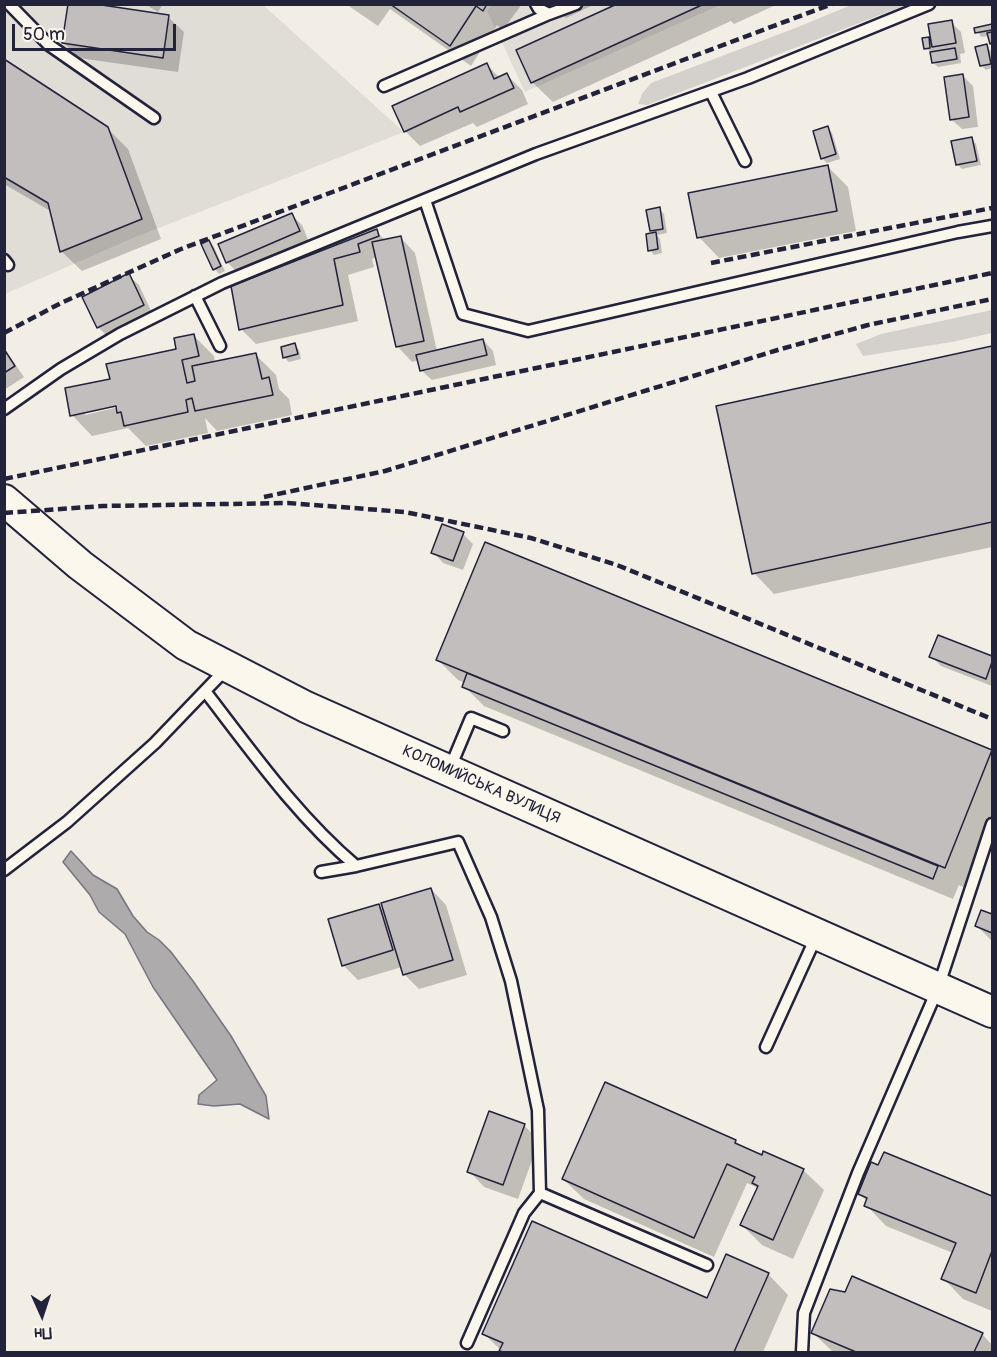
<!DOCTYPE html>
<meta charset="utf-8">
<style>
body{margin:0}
#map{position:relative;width:997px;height:1357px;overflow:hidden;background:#f2eee5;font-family:Pangolin,sans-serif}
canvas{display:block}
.frame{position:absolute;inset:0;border:6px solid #22223b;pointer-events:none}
.north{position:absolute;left:12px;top:1285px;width:60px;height:60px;-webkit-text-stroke:4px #fbf7ec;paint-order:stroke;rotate:177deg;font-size:16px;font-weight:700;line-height:24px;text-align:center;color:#22223b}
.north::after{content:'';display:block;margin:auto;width:21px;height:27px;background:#22223b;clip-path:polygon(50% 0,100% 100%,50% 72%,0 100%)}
.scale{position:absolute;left:12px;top:24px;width:164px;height:27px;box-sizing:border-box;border:3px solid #22223b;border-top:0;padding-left:8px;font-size:18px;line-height:21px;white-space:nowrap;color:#22223b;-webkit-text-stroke:4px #fbf7ec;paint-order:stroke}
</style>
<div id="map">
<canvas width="997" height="1357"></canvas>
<div class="frame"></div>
<div class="north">Пн</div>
<div class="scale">50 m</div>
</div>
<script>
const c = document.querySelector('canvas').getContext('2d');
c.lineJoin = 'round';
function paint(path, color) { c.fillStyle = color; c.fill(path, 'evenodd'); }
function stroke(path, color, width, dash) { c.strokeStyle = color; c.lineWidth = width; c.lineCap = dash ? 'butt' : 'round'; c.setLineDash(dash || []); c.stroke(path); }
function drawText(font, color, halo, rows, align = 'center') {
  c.font = font + ' Pangolin,sans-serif'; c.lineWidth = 6; c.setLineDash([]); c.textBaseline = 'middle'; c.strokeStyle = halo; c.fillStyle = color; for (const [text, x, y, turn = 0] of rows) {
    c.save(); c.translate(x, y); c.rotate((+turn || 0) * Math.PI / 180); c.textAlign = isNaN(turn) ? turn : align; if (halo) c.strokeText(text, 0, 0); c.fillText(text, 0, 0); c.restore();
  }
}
paint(new Path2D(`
 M492,4L720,5L525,92L487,11Z
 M5,5H263L404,132L133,238L5,294Z`), '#e0dcd6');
paint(new Path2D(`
 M851,5H906L647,105L638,104L642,94L651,83L798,27Z
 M992,310V333L952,342L863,356L856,344L881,334Z`), '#d4d1cc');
const water = new Path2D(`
 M71,851L93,875L117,889L133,916L147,932L159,940L171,952L193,981L231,1036L266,1096L269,1119L240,1104L214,1106L198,1104L199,1095L217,1080L153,987L125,934L99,912L90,895L63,862Z`);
paint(water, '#aeabad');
stroke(water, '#76747f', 1.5);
paint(new Path2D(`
 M145,4H163L158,12Z
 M346,4H522L503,30L497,25L471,66L390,9L378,26Z
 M552,4H595L566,18Z
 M620,4H778L734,24L731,21L553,102L532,82Z
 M168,17L184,32L178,72L79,58L64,43Z
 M951,22L961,32L965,53L960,54L961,63L938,67L933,62L931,52L925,48L928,39L933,43Z
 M992,26V44L989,36L981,37L976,29Z
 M986,46L991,51L992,68L986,70L981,65Z
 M4,62L107,128L128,149L161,239L82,271L61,251L52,212L4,184Z
 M487,65L500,78L507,75L522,90L528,104L477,127L473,123L420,146L405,131Z
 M962,75L973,86L978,127L962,129L951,119Z
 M828,128L832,133L840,159L827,163L822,158Z
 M972,139L976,144L981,165L962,169L957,164Z
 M827,166L848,187L856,231L719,258L699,237Z
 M659,209L664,214L667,233L657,235L660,239L662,253L654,255L650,250L655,234L651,230Z
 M292,215L302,225L309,242L237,272L227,262Z
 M376,231L386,241L400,237L415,253L437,351L483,340L493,351L496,365L432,380L421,370L419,360L412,362L397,346L377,257L372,259L374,267L348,275L358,321L256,344L241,329L233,287Z
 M209,242L214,247L225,271L219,274L215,269L203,245Z
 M128,275L139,285L153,315L108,337L98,327Z
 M194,336L214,356L215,363L256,355L276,375L279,389L289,399L292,415L217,431L205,418L208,433L146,446L128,428L92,436L72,415L111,380L178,350ZM123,403V406L85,415V411Z
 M295,345L299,350L301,359L289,362L284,357Z
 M4,348L24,377L4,390Z
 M992,348V547L774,594L754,573L718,407Z
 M463,534L473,544L463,570L443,563L433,552Z
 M486,544L992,752V822L965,888L959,885L953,899L484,706L464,686L465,683L458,680L438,660Z
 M939,637L992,658V686L941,666L931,656Z
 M431,889L446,905L467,975L419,989L404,974L402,967L358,980L343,965L379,906L386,913Z
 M982,912L992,916V941L977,926Z
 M524,1125L539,1141L518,1199L484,1187L469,1171Z
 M735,1141L743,1148L803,1170L824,1190L793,1259L762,1245L742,1225L758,1188L747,1183L714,1257L584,1199L563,1179Z
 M884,1154L992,1197V1311L963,1299L943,1278L953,1253L886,1226L866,1205L867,1201L860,1194L879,1167Z
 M768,1274L788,1295L763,1352H503L484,1334L708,1300Z
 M813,1333L982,1334L992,1345V1352H833Z`), '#0003');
const building = new Path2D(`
 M68,4H95L169,15L163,58L62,43Z
 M390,4H487L483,11L476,6L450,46Z
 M617,4H704L531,83L516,50Z
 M952,20L956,43L932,47L928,24Z
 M992,24V30L975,33L974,28Z
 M992,32V43L990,44L987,33Z
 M929,37L930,48L924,49L922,38Z
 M987,44L991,64L980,66L975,47Z
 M955,48L957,59L932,63L930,52Z
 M4,59L108,127L142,219L60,252L48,203L4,177Z
 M487,63L494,79L507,73L514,88L460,112L458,107L404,132L392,106Z
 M963,74L969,117L950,120L944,77Z
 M828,126L836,154L821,159L813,131Z
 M972,137L977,161L956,165L951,141Z
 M828,165L837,211L697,238L688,193Z
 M660,207L663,229L650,231L646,210Z
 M292,213L300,231L226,263L218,244Z
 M377,229L379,236L358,244L360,252L334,259L343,305L239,330L231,286Z
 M656,232L658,249L648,251L646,234Z
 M401,236L424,341L396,347L372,242Z
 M209,240L221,266L213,270L201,244Z
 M129,273L144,305L97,328L82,297Z
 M194,334L199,356L182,360L187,383L195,381L192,366L256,353L262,379L269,377L273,395L195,411L192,398L186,400L188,412L124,426L121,412L117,413L116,406L70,416L65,388L110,379L106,364L176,349L174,338Z
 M483,339L487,355L420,371L416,355Z
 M295,343L298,354L283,358L281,347Z
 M992,346V522L752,574L716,406Z
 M4,349L15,366L4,373Z
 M442,524L464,532L453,561L431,553Z
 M485,542L992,750L945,868L436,660Z
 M938,635L992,656V662L986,679L929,657Z
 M467,673L938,866L933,879L462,687Z
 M431,888L453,960L403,975L381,903Z
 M379,904L393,950L342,966L328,919Z
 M981,910L992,914V933L975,926Z
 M605,1082L736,1140L735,1143L762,1155L763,1151L804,1169L773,1240L740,1225L758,1186L752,1183L755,1177L727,1164L694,1238L562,1179Z
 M489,1111L525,1124L503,1185L467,1172Z
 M884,1152L992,1196V1251L976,1293L941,1279L956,1243L864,1206L867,1198L858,1194L871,1162L878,1165Z
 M532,1221L707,1298L726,1254L769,1273L734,1352H504L499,1351L503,1343L482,1334Z
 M852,1276L983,1333L974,1352H856L811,1333L830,1289L845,1292Z`);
paint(building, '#c2bebe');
stroke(building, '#22223b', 1.5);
const lane = new Path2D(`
 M9,4L49,45L154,118
 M536,4L539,9L549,14L576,4
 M384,86L549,14
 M711,92L745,161
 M425,200L463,314L528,331L958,232L992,226
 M4,260L8,265
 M195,296L220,346
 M4,409L61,369L120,334L222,283L536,154L748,78L929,4
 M205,691C252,752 297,816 356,866L458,842L491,917L511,981L538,1110L540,1193
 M450,768L471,718L503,731
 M4,870L67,822L155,743L226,669
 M321,872L356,866
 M766,1047L816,937
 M467,1343L524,1213L540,1193L707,1265
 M802,1352L804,1313L858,1173L938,988L992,824`);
const secondary = new Path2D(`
 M4,500L80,565L186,645L306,707L992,1012`);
stroke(lane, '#22223b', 15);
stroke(secondary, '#22223b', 34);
stroke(lane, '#fbf7ec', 10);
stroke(secondary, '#fbf7ec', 30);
stroke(new Path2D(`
 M711,263L992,208
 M4,333L61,303L181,249L832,4
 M4,479L992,273
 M264,497L385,471L781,349L868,325L992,299
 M4,513L103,506L288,503L405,512L531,538L617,565L992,719`), '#22223b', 4.5, [9, 4.5]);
drawText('16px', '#22223b', '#fbf7ec', [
 ["КОЛОМИЙСЬКА ВУЛИЦЯ",481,785,24]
]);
</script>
